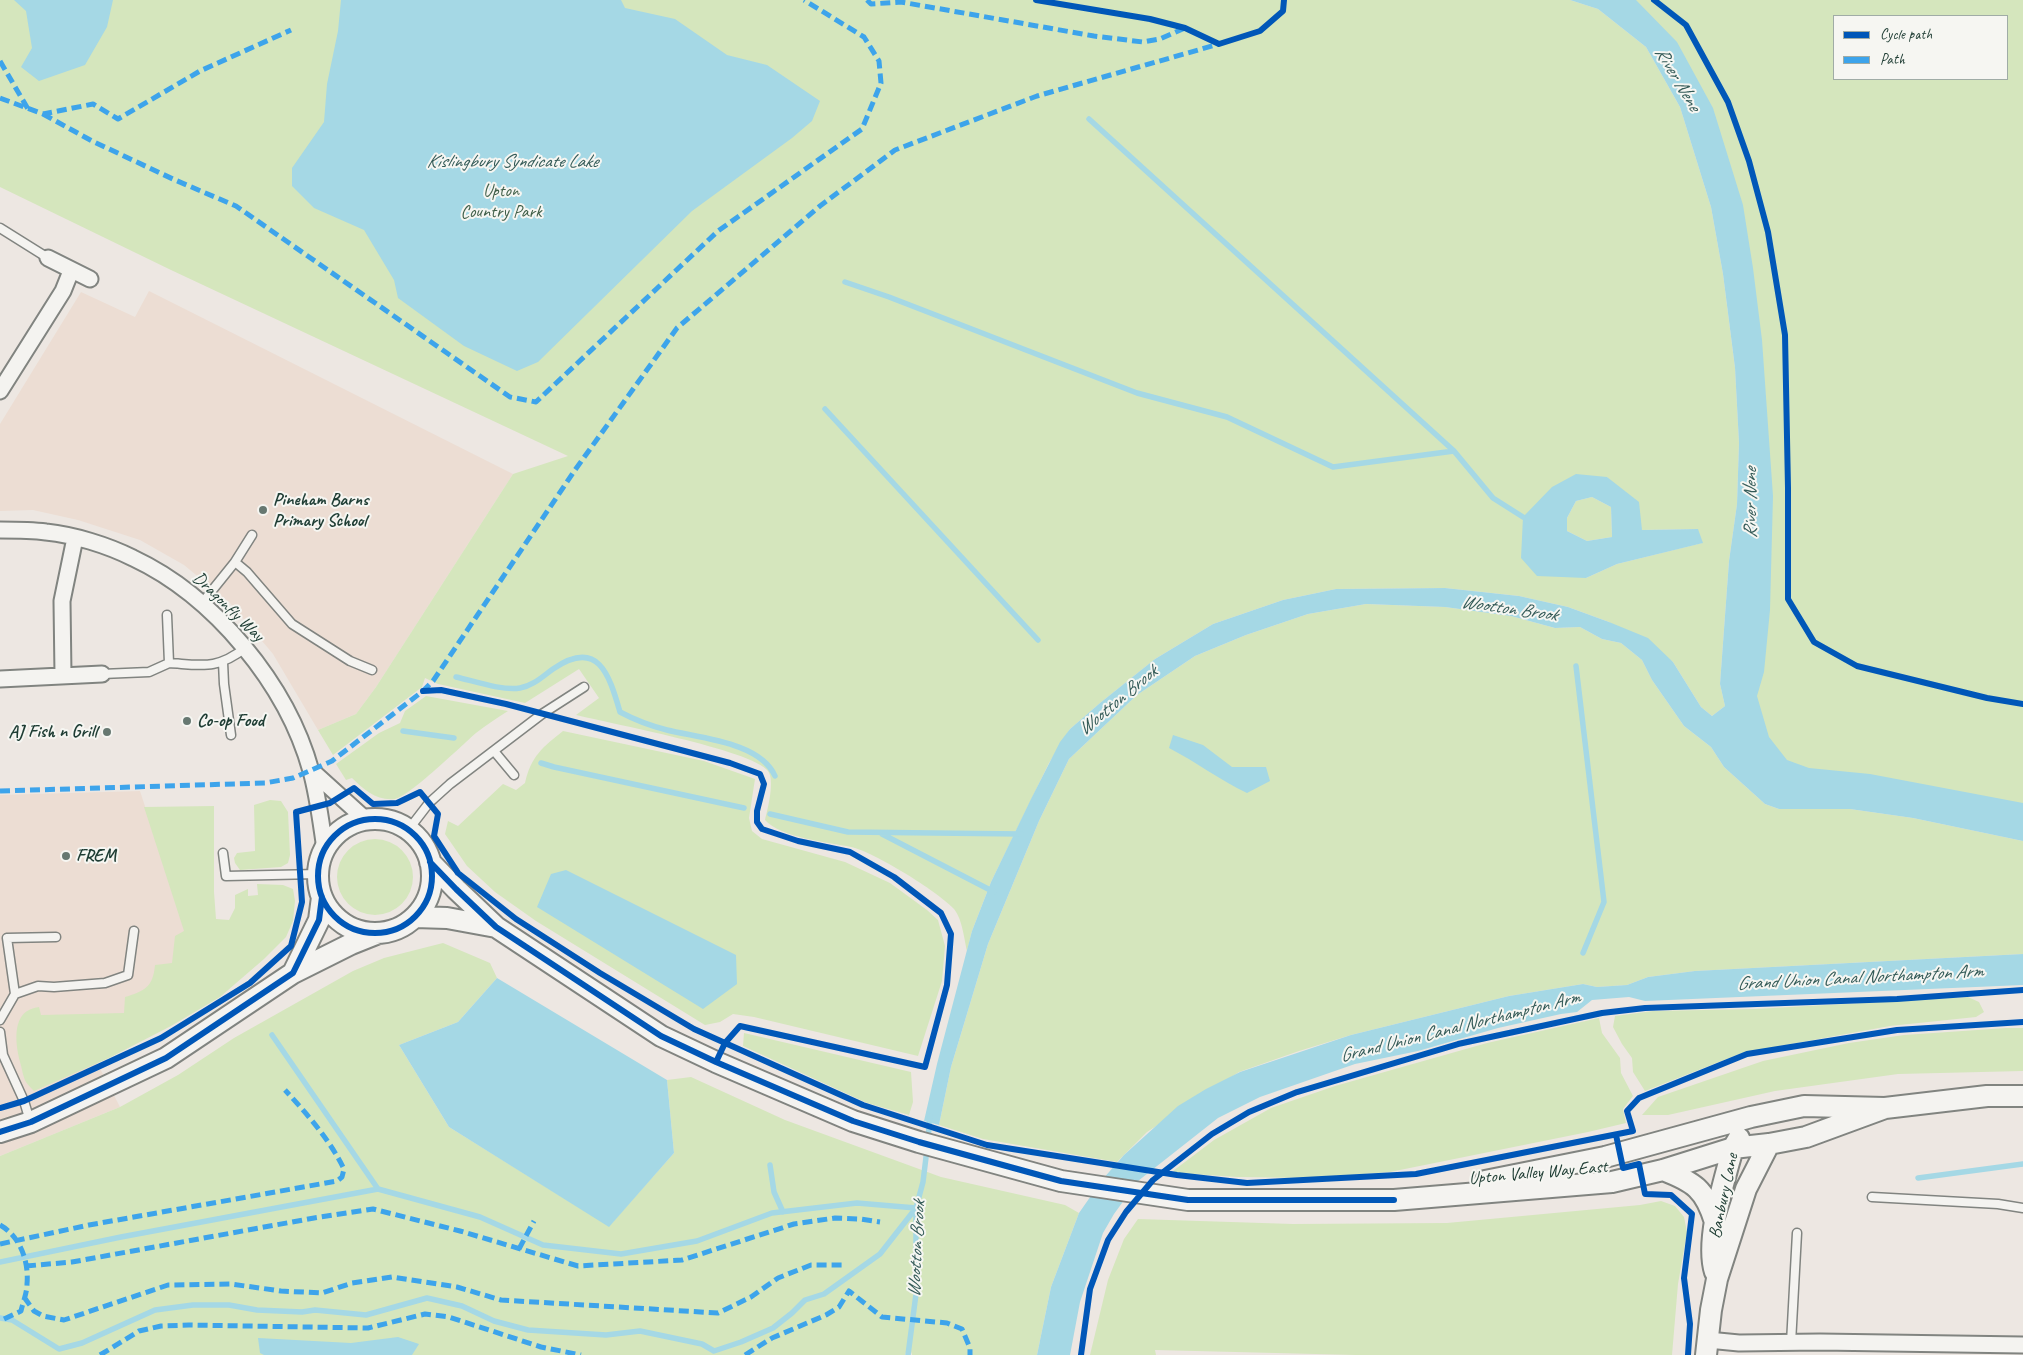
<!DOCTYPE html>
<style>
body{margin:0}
#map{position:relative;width:2023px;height:1355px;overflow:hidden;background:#ede7e2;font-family:Caveat,sans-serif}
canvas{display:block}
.legend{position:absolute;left:1833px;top:15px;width:175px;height:65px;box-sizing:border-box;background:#f6f6f2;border:1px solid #a0aca6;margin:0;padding:6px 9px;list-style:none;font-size:15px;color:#1f3d34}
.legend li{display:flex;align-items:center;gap:10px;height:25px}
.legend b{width:25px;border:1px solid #a0aca6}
</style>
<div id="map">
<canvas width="2023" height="1355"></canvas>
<ul class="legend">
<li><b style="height:6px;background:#0057b8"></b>Cycle path</li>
<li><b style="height:6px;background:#3da4eb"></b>Path</li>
</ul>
</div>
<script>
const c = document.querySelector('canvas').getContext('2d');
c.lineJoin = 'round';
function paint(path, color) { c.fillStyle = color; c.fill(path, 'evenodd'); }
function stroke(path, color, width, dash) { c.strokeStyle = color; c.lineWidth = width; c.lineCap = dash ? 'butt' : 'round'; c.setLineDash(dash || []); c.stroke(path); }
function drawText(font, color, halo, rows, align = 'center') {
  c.font = font + ' Caveat,sans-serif'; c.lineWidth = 4; c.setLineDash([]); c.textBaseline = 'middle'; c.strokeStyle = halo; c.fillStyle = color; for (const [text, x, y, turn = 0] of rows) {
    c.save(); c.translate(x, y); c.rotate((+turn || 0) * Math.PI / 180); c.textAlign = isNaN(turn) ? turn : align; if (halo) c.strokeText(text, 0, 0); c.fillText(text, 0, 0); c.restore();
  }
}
paint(new Path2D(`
 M149,291L513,474L376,687L356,714L318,730L273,654L230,603L184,565L140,540L78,520L33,510L0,511V424L81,292L135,317Z
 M140,791L202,981L91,1051L120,1107L0,1156V795Z`), '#ecddd3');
paint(new Path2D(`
 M0,0H1570L1598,9L1646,47L1680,107L1711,207L1723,274L1735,368L1739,443L1737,504L1729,561L1720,684L1725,706L1712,716L1701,707L1673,662L1609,622L1568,607L1519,596L1445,588L1336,589L1283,600L1213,624L1155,659L1100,703L1070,729L1049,763L991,882L972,931L967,951C964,938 962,917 953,908C937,891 874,852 851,847C828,842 781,838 765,820C768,808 775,780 768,771C753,750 608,723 576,715L599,698L579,669L525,703L438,684L425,678L422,687L333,755L318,730L356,714L376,687L513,474L568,456L171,270L0,187ZM1607,477L1642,530L1697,529L1702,543L1617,564L1586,578L1523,517Z
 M1613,0H2023V820L1863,789L1743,748V621L1738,280L1698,110ZM1834,16H2007V79H1834Z
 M1592,497L1611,507L1612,537L1587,541L1567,531V518L1576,501Z
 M1366,604L1445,607L1511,616L1555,628L1580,627L1602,639L1621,643L1642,660L1652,680L1684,726L1711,747L1724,767L1765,804L1779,809H1850L1913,818L2023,841V954L1695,971L1648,977L1627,985L1597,987L1583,984L1509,996L1351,1035L1299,1051L1239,1072L1147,1132L1117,1162L983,1139L939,1125L951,1067L988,944L1039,821L1069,759L1137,695L1195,656L1246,635L1308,614Z
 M426,696L508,711C497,718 486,725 476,733C461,746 410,796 395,799C377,801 364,790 352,778L346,780L336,764L379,733L400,723L405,711Z
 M563,731L704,761L755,779L749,818L752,831L762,839L845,862L890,883L927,910L938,920L945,946L942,981L918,1056L754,1017L733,1014L720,1022L705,1025L536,921L495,892L467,866L445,834L448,821L458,826L503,784L516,790L525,783C531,756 543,747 563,731Z
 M270,800L281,801L288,812L290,855L288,863L281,867L240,870L235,863L234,858L237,853L255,851L254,805Z
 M214,806V892L216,919L229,920L235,908V895L248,889V896L258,895L257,884L283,885L293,889L295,901L293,921L286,937L264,959L220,997L171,1026L109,1058L34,1091C31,1088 28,1085 26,1082C23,1077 22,1068 20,1062C15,1042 11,1010 39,1007L41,1015L124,1013L125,997C145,991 153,987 155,965L172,963L175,936L184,931L144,807Z
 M337 877a38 38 0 1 1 76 0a38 38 0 1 1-76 0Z
 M443,943L490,963L497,978L458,1022L399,1045L449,1127L609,1226L674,1153L667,1080L691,1077L785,1120L941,1177L1065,1205L1079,1213L1051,1287L1037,1355H912L909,1344L905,1355H0V1156L120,1107L178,1075L234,1038L353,971L384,958Z
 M1968,997L1979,1002L1984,1012L1976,1017L1890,1026L1742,1053L1645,1091L1633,1072L1632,1058L1622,1044L1613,1027L1615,1016L1653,1011L1755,1009Z
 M1599,1018L1602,1033L1620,1058L1621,1073L1633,1096L1623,1109L1626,1123L1588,1132L1390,1172L1314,1178L1237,1177L1177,1173L1173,1171L1214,1140L1271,1108L1335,1086L1487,1043Z
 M2006,1028H2023V1071L1898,1074L1775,1091L1668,1115H1642L1658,1097L1763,1061L1849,1043L1904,1035Z
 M744,1033L911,1072L913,1102L909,1115L867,1103L743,1046Z
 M1661,1201L1675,1206L1684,1217L1687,1232L1678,1284L1672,1355H1356L1155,1350L1156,1355H1090L1108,1280L1124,1239L1138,1219L1293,1224L1447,1223L1640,1205Z`), '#d5e6bd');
paint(new Path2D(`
 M14,0H113L107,27L85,65L39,81L21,67L32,48L26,11Z
 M341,0H621L625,8L675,19L727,55L767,65L820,101L812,121L792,138L692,211L538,362L517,371L464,346L398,298L394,280L364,230L314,208L292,186V168L324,122L327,84L338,31Z
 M1570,0H1636L1677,42L1713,108L1743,205L1753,268L1762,340L1773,496L1770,610L1764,672L1757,696L1769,737L1787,760L1809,768L1870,774L2023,803V841L1913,818L1850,809H1779L1765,804L1724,767L1711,747L1684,726L1652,680L1642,660L1621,643L1602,639L1580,627L1555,628L1511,616L1445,607L1366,604L1308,614L1246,635L1195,656L1137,695L1069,759L1039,821L988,944L951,1067L939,1125L924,1121L937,1064L972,931L991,882L1031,799L1060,742L1070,729L1100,703L1155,659L1213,624L1283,600L1336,589L1445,588L1519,596L1568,607L1609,622L1648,638L1673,662L1701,707L1712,716L1725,706L1720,684L1729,561L1737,504L1739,443L1735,368L1728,313L1723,274L1711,207L1680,107L1646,47L1598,9Z
 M1576,474L1607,477L1639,502L1642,530L1698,529L1703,543L1617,564L1586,578L1537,576L1521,558L1523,517L1552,487ZM1592,497L1611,507L1612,537L1587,541L1567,531V518L1576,501Z
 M1173,735L1203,745L1232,767H1266L1270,781L1247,793C1220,780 1196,762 1169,748Z
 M566,870L736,955L737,984L703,1009L537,907L551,874Z
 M2023,954V985L1645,1001L1629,997L1592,1000L1577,1012L1561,1014L1498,1028L1418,1051L1355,1064L1260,1097L1218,1118L1138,1181L1114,1214L1103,1233L1080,1302L1070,1355H1037L1051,1287L1079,1213L1102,1180L1124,1155L1178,1106L1206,1089L1240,1072L1351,1035L1509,996L1583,984L1597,987L1627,985L1648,977L1695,971Z
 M497,978L667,1080L674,1153L609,1227L449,1127L399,1045L458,1022Z
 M398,1337L419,1344L412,1355H264L260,1353L258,1338L351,1343Z`), '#a5d8e5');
stroke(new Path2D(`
 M1089,119L1454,451L1493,498L1523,517
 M845,282L889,297L1137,393L1227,417L1333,467L1454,451
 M825,409L1038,640
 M1576,666L1604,902L1583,953
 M456,677C474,681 502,691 520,688C533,686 543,676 553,669C598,638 609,674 620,712C635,720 651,726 667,730C699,738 760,742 775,776
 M403,731L454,738
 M541,763L554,767L744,808
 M770,814L848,832L1021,834
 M882,834L994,892
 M272,1035L378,1189L480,1217L543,1245L621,1254L697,1241L772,1213L857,1203L916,1208
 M928,1140L930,1116
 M770,1165L774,1192L783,1212
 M1918,1178L2023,1164
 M0,1262L121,1237L378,1189
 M0,1318L12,1320L59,1349L82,1343L155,1310L193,1305H229L257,1310L302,1312L315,1310L366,1315L427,1298L462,1306L494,1321L528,1330L606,1335L640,1331L702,1344L714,1351L741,1342L773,1328L792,1313L805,1300L824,1294L880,1254L916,1208
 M908,1355L916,1294V1208L923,1182L927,1149`), '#a5d8e5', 5.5);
const service = new Path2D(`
 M0,228L48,258
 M235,562L252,535
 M202,603L235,562L247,572L292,624L350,661L372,670
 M167,615L169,663C202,665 217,670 245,648
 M223,662L224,684L231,735
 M102,674L149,672L169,663
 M494,751L514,775
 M409,829L429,803L450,784L542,714L584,687
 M223,853L226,876L318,874
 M15,994L7,938L56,937
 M0,1020L15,994L38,986L54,987L105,983L128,975L134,931
 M0,1032L3,1055L24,1101L30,1121
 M1872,1197L1998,1204L2023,1208
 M1791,1343L1797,1233`);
const minor = new Path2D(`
 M48,258L90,279
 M0,391L63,291L71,271
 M0,530C15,530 31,530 46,532C74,535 107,545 133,558C214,596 287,684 311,771C318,796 321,823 325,849
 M63,675L62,601L75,538
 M0,679L102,674
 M311,770L364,818
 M1708,1340L1739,1343L1820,1342L2023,1345`);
const tertiary = new Path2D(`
 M318 876a57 57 0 1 1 114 0a57 57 0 1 1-114 0Z
 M430,862L456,889L496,927L661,1036L716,1062L853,1121L919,1142L1061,1181L1188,1200H1394L1612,1182L1663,1170L1733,1148L1769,1144L1806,1137L1885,1108
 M415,917L447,918L496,927
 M293,973L319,920L322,897
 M0,1132L31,1122L166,1058L293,973L351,944L376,934
 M1663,1170C1694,1182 1705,1189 1715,1222
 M1485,1181L1605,1157L1751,1117L1804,1106L1885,1108L1987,1096H2023
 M1715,1272C1705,1241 1724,1181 1733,1148L1739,1138
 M1706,1355L1711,1310L1717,1279L1746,1189L1769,1144`);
stroke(service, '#818480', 11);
stroke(minor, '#818480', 19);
stroke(tertiary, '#818480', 24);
stroke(service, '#f4f3f0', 8);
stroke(minor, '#f4f3f0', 15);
stroke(tertiary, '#f4f3f0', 20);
stroke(new Path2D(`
 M867,0L871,4L901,2L1094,36L1143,42L1160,39L1185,28
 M0,61L28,109
 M0,98L43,114L93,104L118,119L200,71L291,30
 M43,114L92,141L175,180L236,206L510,397L536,402L718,231L862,129L881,83L879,61L864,37L804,0
 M0,791L265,783L293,778L332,761L423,691L433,681L575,470L677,328L820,206L895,150L1037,96L1219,44
 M0,1225C20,1236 29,1261 27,1284C27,1293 23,1302 21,1311L0,1321
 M0,1244L89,1225L337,1181L342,1177L344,1169C330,1140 307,1114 285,1090
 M519,1249L534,1221
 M26,1266L72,1262L314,1218L373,1209L460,1231L578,1266L682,1260L794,1224L835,1218L860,1219L880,1222
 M24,1297L34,1311L43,1316L64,1320L168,1285L231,1284L281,1291L322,1293L352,1283L392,1277L457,1287L501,1300L718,1313L751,1297L778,1278L811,1265H842
 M100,1355L139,1331L161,1326L189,1325L368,1328L425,1314L449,1317L541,1347L581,1355
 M745,1355L772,1338L826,1315L839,1307L849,1291L882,1317L947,1323L962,1329L970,1348V1355`), '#3da4eb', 5, [10, 5]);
stroke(new Path2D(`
 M1036,0L1150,19L1185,28L1219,44L1260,31L1283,11L1284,0
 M1654,0L1686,25L1728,102L1749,161L1768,232L1785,335L1788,488V599L1814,642L1857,666L1987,698L2023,704
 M423,691L441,690L506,704L730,763L760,774L764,784L757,811V822L762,829L798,841L850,852L894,877L941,913L951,934L947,985L925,1067L740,1026L725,1043L716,1062
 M318 876a57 57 0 1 1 114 0a57 57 0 1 1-114 0Z
 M430,862L456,889L496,927L661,1036L716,1062L853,1121L919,1142L1061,1181L1188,1200H1394
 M0,1108L24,1101L161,1038L250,983L291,946L302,902L296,812L330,803L354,788L373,804L397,803L420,792L438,814L434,836L458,873L516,919L600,973L694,1029L863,1105L987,1145L1177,1175L1247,1183L1416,1174L1633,1131L1627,1111L1639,1098L1747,1054L1897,1030L2023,1022
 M0,1132L31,1122L166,1058L293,973L319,920L322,897
 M1616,1135L1623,1168L1639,1164L1645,1194L1671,1195L1692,1214L1684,1278L1690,1324L1688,1355
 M1081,1355L1090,1289L1108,1240L1126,1212L1153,1180L1212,1134L1249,1112L1297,1092L1458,1044L1602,1013L1645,1008L1897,999L2023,990`), '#0057b8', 6);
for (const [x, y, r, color] of [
 [263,510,5,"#677871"],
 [187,721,5,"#677871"],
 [107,732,5,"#677871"],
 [66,856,5,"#677871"]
]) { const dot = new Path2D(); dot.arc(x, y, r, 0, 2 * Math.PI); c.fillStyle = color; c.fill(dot); stroke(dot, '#f6f6f2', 2); }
drawText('18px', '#405f49', '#f6f6f2', [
 ["Upton",501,191],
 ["Country Park",501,212]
]);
drawText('bold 18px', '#1f3d34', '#f6f6f2', [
 ["Pineham Barns",273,500],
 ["Primary School",273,521],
 ["Co-op Food",197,721],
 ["AJ Fish n Grill",97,732,"right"],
 ["FREM",76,856]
], 'left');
drawText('18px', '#1f3d34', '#f6f6f2', [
 ["Dragonfly Way",228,607,44],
 ["Upton Valley Way East",1538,1173,-5],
 ["Banbury Lane",1724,1196,-78]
]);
drawText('italic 19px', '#345b58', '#f6f6f2', [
 ["River Nene",1677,79,59],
 ["Kislingbury Syndicate Lake",512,162],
 ["River Nene",1751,503,-90],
 ["Wootton Brook",1509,609,8],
 ["Wootton Brook",1118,701,-40],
 ["Grand Union Canal Northampton Arm",1860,978,-3],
 ["Grand Union Canal Northampton Arm",1460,1027,-14],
 ["Wootton Brook",917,1249,-87]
]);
</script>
